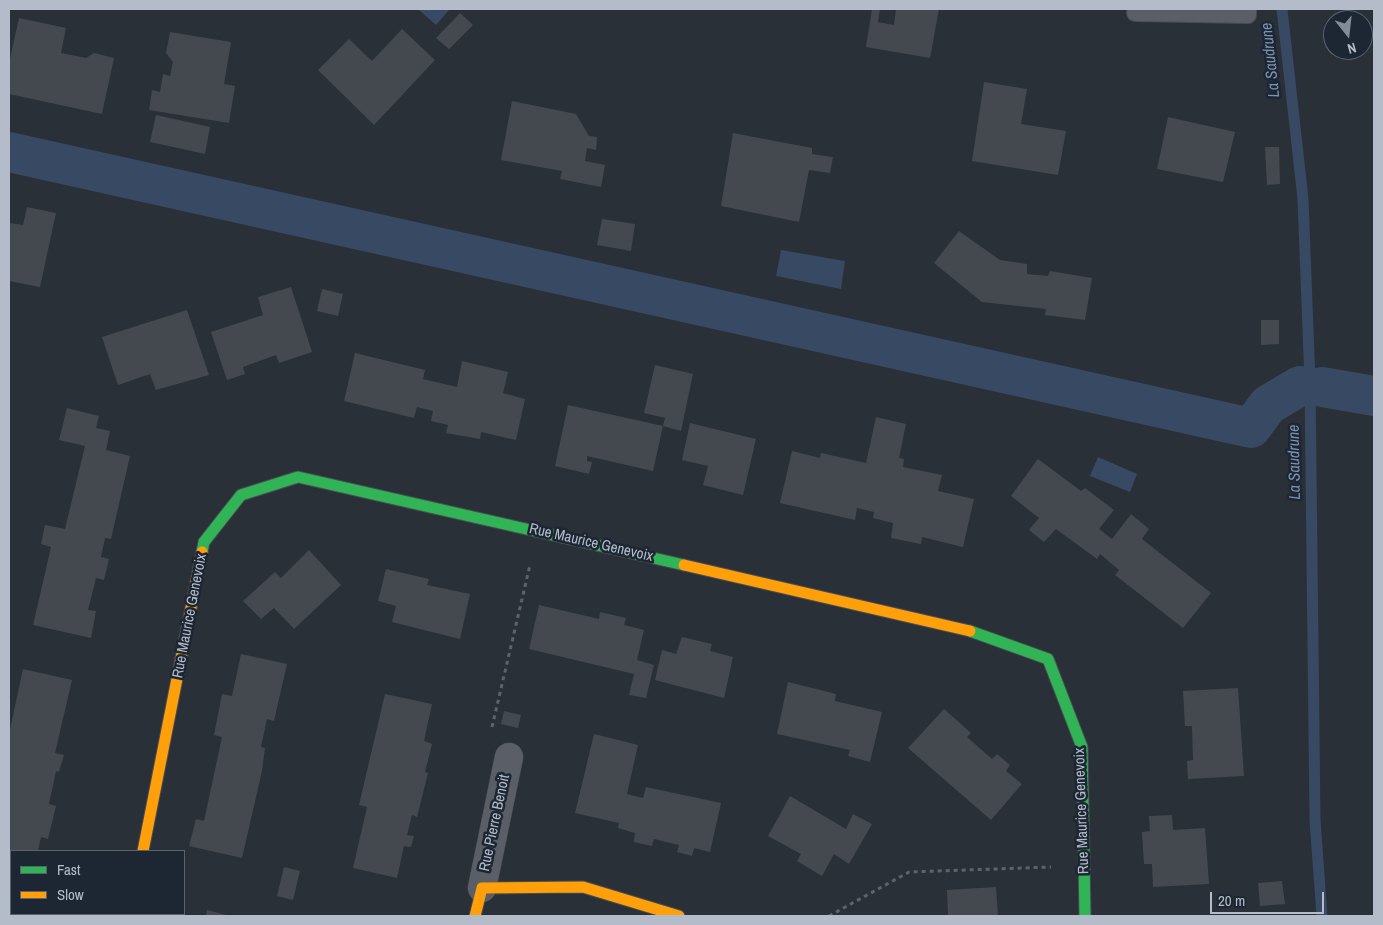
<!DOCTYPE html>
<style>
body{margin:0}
#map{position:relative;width:1383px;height:925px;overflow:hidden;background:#2a3038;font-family:"Archivo Narrow",sans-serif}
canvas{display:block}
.frame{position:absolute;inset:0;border:10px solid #b4bcc9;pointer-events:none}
.legend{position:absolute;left:10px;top:850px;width:175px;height:65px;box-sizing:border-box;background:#1d2633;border:1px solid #59626f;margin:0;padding:6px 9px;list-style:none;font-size:15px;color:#b4bcc9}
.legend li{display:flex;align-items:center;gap:10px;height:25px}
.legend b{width:25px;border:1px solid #59626f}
.north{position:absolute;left:1323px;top:10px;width:50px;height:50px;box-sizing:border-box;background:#1d2633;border:1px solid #59626f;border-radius:50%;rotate:164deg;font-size:14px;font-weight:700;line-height:20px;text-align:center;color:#b4bcc9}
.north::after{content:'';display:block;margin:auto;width:18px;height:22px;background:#848b96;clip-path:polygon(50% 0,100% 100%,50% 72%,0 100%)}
.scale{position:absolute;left:1210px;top:892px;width:114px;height:22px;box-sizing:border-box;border:2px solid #b4bcc9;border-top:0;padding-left:6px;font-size:15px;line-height:18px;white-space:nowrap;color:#b4bcc9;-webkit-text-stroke:4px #1d2633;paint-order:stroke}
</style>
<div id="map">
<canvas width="1383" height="925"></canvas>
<div class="frame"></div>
<ul class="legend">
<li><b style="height:6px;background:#30b455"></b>Fast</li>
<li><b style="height:6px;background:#ff9f0a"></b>Slow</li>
</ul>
<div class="north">N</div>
<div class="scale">20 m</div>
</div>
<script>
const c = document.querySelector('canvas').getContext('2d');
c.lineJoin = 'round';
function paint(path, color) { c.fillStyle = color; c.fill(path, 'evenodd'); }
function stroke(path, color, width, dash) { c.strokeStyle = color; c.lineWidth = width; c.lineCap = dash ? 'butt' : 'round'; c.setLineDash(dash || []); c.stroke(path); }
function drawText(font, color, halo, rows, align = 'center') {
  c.font = font + ' "Archivo Narrow",sans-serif'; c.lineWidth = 5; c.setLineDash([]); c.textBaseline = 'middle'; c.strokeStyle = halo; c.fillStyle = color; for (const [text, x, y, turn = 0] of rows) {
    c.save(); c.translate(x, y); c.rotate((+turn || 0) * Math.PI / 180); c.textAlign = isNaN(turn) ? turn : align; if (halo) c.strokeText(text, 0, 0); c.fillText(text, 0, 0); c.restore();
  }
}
paint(new Path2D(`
 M418,9H450L436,25Z
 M781,250L845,261L841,289L776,276Z
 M1098,457L1137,474L1130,492L1090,476Z`), '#384963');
stroke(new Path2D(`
 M1282,9L1303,199L1310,382L1315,820L1322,916`), '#384963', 11);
stroke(new Path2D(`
 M9,152L1251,428L1268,405L1300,386
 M1322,387L1374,396`), '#384963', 40);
paint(new Path2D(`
 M872,9H880L878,22L894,25L896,9H939L930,58L866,47Z
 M460,13L473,25L449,49L436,38Z
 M19,18L66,28L61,53L86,58L94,53L114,58L102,114L9,94V63Z
 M402,29L435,60L374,125L318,70L349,39L372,61Z
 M170,32L231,42L224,84L235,86L229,123L149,110L152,90L160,92L163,74L170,76L173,62L166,53Z
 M984,82L1027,89L1021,124L1066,131L1058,175L972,161Z
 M512,101L576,114L589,136L597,137L596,150L587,148L585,161L605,165L601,187L560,179L562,171L501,160Z
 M156,115L210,127L205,154L150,142Z
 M1168,117L1235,132L1223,182L1157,169Z
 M733,133L812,148V154L833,157L830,173L809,170L799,222L721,206Z
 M1265,147H1279L1280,184L1267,185Z
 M27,207L56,213L40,287L9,281V223L23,225Z
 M602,219L635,224L631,251L597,245Z
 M959,231L1000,260L1027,264V274L1048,276L1050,271L1092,278L1085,320L1045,315L1046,309L982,302L934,263Z
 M291,287L312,352L279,363L276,355L243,367L245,374L227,380L211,332L263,315L258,297Z
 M322,289L343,294L338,316L317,311Z
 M187,310L209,375L156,390L150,374L118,385L102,337Z
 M1261,320H1279V344L1261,345Z
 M355,353L425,370L423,379L457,387L462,361L508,372L503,393L525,399L516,440L481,432L480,439L446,433L448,425L431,421L433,411L417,407L414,418L344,401Z
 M655,365L693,374L681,431L663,426L665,418L644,413Z
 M568,405L663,426L653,471L587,456V461L592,462L589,474L555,466Z
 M67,408L99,416L96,428L110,431L106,450L130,456L111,539L105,538L101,557L109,559L104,580L96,578L88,610L96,611L91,638L33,625L51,547L41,544L45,525L65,529L85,446L59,440Z
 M876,417L906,424L899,458L904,459L903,467L942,475L938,491L974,499L963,547L922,537L921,544L891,538L893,523L873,518L874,512L857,508L855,520L780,503L792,451L820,458L821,453L866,463Z
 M690,423L756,439L743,495L703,485L708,466L682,460Z
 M1038,459L1081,491L1085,488L1114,510L1099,529L1112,539L1131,514L1149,529L1142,539L1211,593L1183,628L1115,575L1119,570L1100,554L1097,559L1056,529L1044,542L1029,530L1039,518L1011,496Z
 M309,550L341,585L294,629L274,608L261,619L243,601L275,572L281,578Z
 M386,569L429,579L427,585L470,594L460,639L392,622L396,606L378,601Z
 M539,605L599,619L600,612L626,618L624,625L644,630L637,660L654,665L646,698L629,695L634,674L529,649Z
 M682,637L712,644L710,651L733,657L724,698L655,680L662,650L676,654Z
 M241,654L287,664L274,721L267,719L261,747L265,748L262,771L242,858L189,846L196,819L204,821L222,737L214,735L222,694L232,696Z
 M23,669L72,680L55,753L64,755L59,772L56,771L49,804L56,806L48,839L41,837L38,851H11V862H9V734Z
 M788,682L836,694L835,701L882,712L870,762L848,756L850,750L777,734Z
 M1238,688L1244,776L1188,779L1187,761L1193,760L1192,726H1185L1183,691Z
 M385,694L432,704L424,741L432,744L425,772L428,773L417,817L412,815L407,835L414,836L411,847L404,846L397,878L353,868L367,807L359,805Z
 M944,709L971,733L967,737L992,759L997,754L1010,765L1006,771L1022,784L991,820L908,748Z
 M504,711L521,715L518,728L501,724Z
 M594,734L638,745L627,794L643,798L646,787L721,803L710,852L694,848L692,856L677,852L679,845L654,839L652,846L634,842L635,833L618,828L619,823L575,813Z
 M790,796L846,829L853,814L872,824L849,864L834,854L822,876L797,861L801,854L768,836Z
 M1172,815L1173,830L1205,828L1209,884L1153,887L1152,864H1144L1142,832L1150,831L1149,816Z
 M284,867L300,871L293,900L277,896Z
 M1282,881L1285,904L1260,906L1258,883Z
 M996,887L998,916H948L947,890Z
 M207,910L230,916H206Z`), '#444950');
const lane = new Path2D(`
 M1135,13L1248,15V9`);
const street = new Path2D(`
 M482,888L509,757
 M130,916L131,914`);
const fast = new Path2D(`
 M202,552L204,542L241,495L298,477L684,565
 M970,631L1048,659L1082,747L1085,916`);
const slow = new Path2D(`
 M684,565L970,631
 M143,851L202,552
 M475,916L482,888L583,887L679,916`);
stroke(lane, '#484c53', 18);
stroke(street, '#484c53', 29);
stroke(fast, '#484c53', 13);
stroke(slow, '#484c53', 13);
stroke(new Path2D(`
 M492,727L530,565
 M829,916L909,872L1051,867`), '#5d636a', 3, [4, 4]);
stroke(lane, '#5a5e66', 16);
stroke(street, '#5a5e66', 28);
stroke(fast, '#30b455', 11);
stroke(slow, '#ff9f0a', 11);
drawText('15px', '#b4bcc9', '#1d2633', [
 ["Rue Maurice Genevoix",591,543,13],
 ["Rue Maurice Genevoix",190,616,-79],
 ["Rue Maurice Genevoix",1082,811,-92],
 ["Rue Pierre Benoit",495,823,-78]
]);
drawText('italic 16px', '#7c92b1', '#1d2633', [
 ["La Saudrune",1271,60,-96],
 ["La Saudrune",1295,462,-91]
]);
</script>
